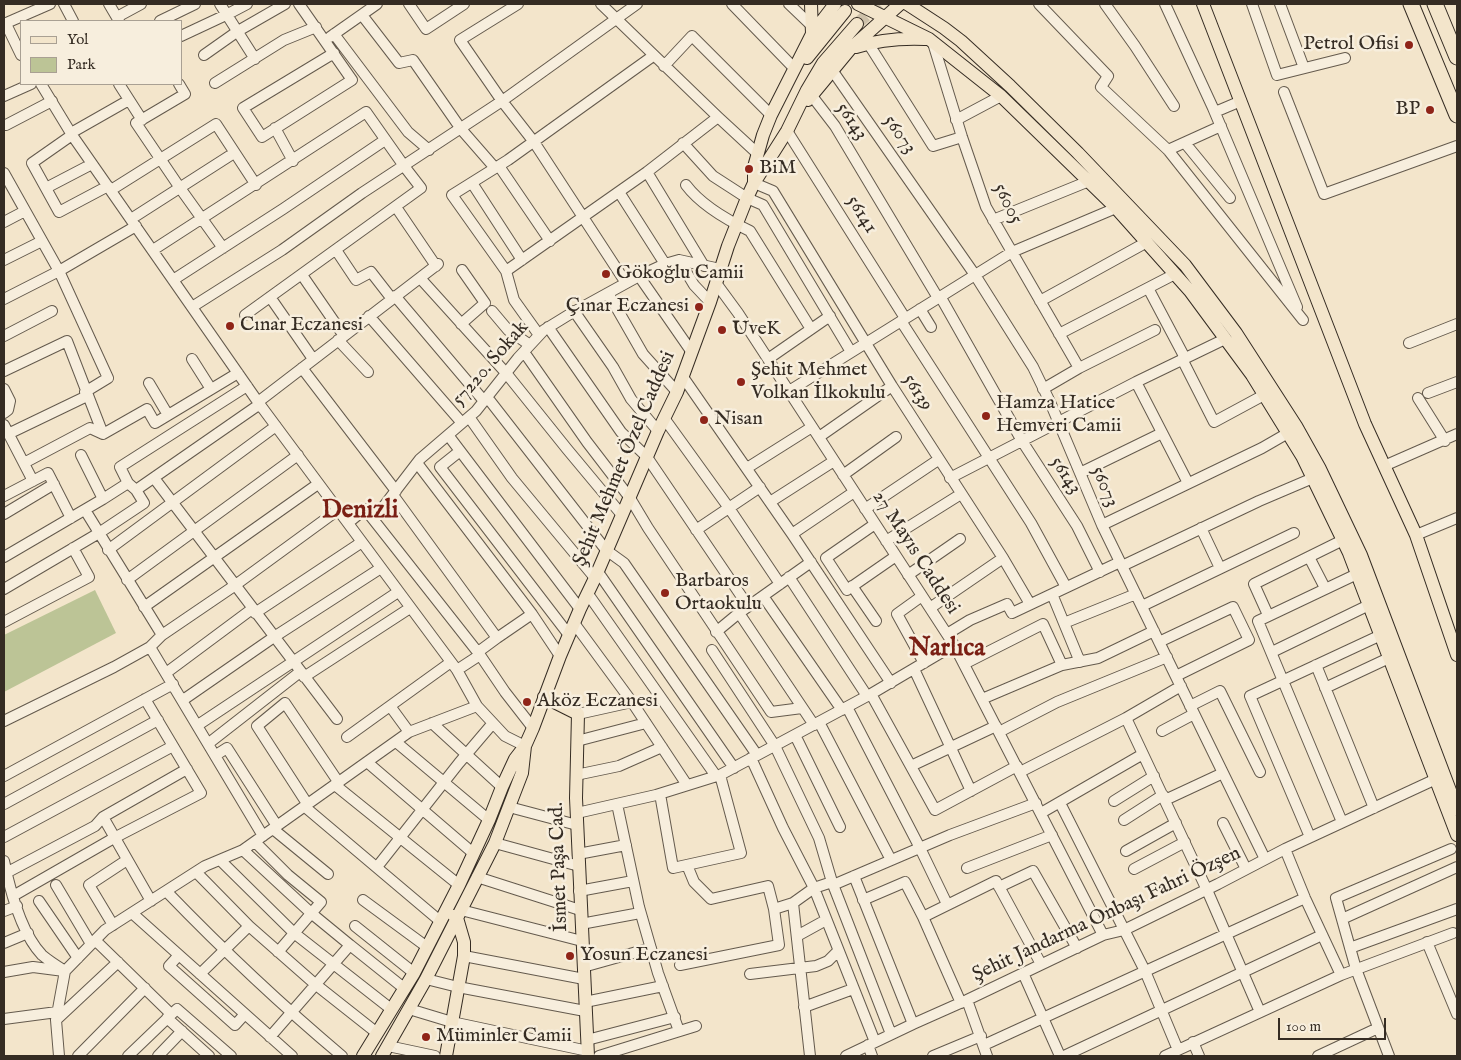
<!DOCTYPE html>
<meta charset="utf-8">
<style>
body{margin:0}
#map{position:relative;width:1461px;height:1060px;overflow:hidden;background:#f3e5cb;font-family:"IM FELL English",serif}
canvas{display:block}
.frame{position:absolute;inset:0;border:5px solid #352c23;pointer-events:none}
.legend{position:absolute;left:20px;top:20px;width:162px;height:65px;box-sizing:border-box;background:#f7eedd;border:1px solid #a9a093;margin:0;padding:6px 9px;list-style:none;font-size:15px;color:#352c23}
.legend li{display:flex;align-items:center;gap:10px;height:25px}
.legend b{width:25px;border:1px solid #a9a093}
.scale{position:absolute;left:1278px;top:1018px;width:108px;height:22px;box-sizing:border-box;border:2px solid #352c23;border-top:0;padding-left:6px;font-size:15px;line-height:18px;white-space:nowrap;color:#352c23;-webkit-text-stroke:4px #f7eedd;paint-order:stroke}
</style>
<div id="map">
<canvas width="1461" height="1060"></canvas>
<div class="frame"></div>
<ul class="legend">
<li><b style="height:6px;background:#f3e5cb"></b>Yol</li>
<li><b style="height:14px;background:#bcc496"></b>Park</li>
</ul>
<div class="scale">100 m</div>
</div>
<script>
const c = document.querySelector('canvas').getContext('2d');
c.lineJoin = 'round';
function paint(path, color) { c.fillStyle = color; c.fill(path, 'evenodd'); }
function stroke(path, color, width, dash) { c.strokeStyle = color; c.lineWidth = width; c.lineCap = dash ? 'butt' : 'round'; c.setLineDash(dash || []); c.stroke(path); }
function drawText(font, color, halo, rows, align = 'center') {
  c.font = font + ' "IM FELL English",serif'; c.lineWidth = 5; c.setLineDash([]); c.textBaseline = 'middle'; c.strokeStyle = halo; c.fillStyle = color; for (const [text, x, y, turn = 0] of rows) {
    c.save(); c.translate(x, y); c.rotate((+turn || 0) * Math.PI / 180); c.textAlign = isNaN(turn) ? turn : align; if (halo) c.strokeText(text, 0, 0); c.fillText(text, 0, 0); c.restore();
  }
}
paint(new Path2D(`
 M95,590L116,633L4,692V635Z`), '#bcc496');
stroke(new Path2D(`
 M857,24L879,4`), '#cdc0a9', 12, [12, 6]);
const minor = new Path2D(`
 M64,4L73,21
 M109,4L119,21
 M220,4L255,59
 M299,4L352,80L262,137L243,108L334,53
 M409,4L426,29L464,4
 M518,4L460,40L502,101L534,142L626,283
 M601,4L718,117L758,154
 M732,4L794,68
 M789,4L813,27
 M1039,4L1108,76L1101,87L1168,150L1303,320
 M1105,4L1135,46L1174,106
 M1165,4L1213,108L1297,307
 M1252,4L1277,75L1345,58
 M1280,4L1304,68
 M362,15L399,63L413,60L461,129L495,168
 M117,17L141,4
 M160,21L195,4
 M4,24L50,4
 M6,24L21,55
 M334,34L408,132L429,150
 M181,36L228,14L247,4
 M330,37L377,4
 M868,43L933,146L962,137
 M933,43L962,137L986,207L1079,368
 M204,55L238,31L285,4
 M664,66L692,36L771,115
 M832,70L975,275L1033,367L1050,402L1102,525L1265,859
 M215,83L284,40L316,27
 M41,84L72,135L258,402L457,670L477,706L505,736L525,746
 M119,84L142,120
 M179,84L185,94L136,123L180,188L223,248
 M1284,92L1324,194L1457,146
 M4,96L31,84
 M812,96L835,126L938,298
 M1215,112L1241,101
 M956,120L1001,96
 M6,125L52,101
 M275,128L293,161
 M787,131L905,318
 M71,133L129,100
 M72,135L32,163L59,212L108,186
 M683,143L713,176L747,198L763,205L851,352
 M1185,143L1230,198
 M1168,150L1221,126
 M499,166L550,241
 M647,172L704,266
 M4,173L59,271L136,226
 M472,183L522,260
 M754,183L773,191L892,386L1003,558L1030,604
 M686,185C701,205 727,220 750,231L811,329
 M46,188L92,164
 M111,190L216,124L256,185
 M619,192L665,264
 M396,207L436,266
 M131,219L234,153
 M993,220L1089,181
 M4,222L25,211
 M153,250L366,112L404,166L421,188L245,315
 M336,250L356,280L371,272L392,299
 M4,260L42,241
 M679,260L694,285L710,302
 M506,271L647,172L718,117
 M302,275L344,336
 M639,276L691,351
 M420,278L506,373L567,449L622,515
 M173,280L283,209L385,140
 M716,283L738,313L954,645L1103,935
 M1148,288L1185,358
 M608,293L643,354L677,392
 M395,296L484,401
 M940,296L1022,441L1077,526L1100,572
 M270,297L313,359
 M4,299L59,271L108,378L85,392
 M1040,301L1147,242
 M192,307L282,250L362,193L502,101L637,4
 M920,309L931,327
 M492,311L508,330L530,345
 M574,311L613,367L631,399L658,431
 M369,316L462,423
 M901,321L1031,523L1066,587
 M461,324L485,303L462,270
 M548,327L621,432L647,457L748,606
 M1059,334L1175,274
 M539,335L514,300L506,271L452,195L508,160L653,56
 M4,336L52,311
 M338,340L368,372
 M1409,343L1457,324
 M524,352L587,442L630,498L648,528L771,712L802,708
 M192,359L211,389
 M768,359L830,316
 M1182,359L1214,422L1264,395
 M302,368L396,491
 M4,371L67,341L103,434
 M683,377L792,534L891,683
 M1136,382L1188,483
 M149,383L168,415
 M4,389L10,401L8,410L4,413
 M1043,389L1079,368L1155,330
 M789,391L1012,252L1116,208
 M1428,393L1457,382
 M487,397L606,550L624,563L757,755
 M1418,398L1445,441
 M258,402L438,264
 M469,417L512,478L595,578
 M664,418L729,508L780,584
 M4,425L33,481
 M8,434L87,396
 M448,435L580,609
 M819,437L892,386
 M460,451L440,467L569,635
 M81,455L103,499
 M24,463L90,428L103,434L147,409L155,423L238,373
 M417,463L532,614L560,656
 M1384,466L1457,434
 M747,468L812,427
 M1080,473L1162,433
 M843,475L896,437
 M154,478L337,719
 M950,478L1136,382L1225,339
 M136,490L260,404
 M393,495L497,638L532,614
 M4,496L48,473L71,518
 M770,502L834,461
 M865,509L938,460
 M85,510L162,635
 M4,514L54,484
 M374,519L420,459L476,411L518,358L544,330L570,314L639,276L665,264L679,260L720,269
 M348,523L365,509L480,655L457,670
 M875,524L826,558L847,590L896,556
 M1102,525L1262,448L1288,433
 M1201,528L1220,568
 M696,530L760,487
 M792,534L854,492
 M1416,535L1457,518
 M886,541L961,494
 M108,550L276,426
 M4,557L103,499L128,483
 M1309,557L1325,588
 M1122,566L1259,501L1313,478
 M598,572L734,768
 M908,575L960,539
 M789,577L867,696
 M127,580L298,455
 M852,586L876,621
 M4,589L99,533L144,503L136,490L128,483L120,467L247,386
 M588,594L716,776
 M1052,594L1080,662
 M763,596L842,710
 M922,596L897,614L924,663
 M1142,606L1294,533
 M144,607L318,484
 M930,608L1003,558
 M255,613L362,542
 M739,613L814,725
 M1268,615L1254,584L1343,540
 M4,622L89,577L73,548
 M574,623L632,702L687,785
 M1064,623L1136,594
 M716,632L739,613L811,562
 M947,634L970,620L1007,604L1012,613L1120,562
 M1159,642L1233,607L1249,640L1176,676
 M150,647L263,836
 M712,650L775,746L819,838L832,882L891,1034
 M478,652L497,638
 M1272,652L1369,605
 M480,655L505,692L533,728
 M964,664L1043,624L1062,665
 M1316,665L1374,808
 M914,669L971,791
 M166,673L252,609
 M304,677L410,608
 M1325,688L1389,658
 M871,694L935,810L1017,766
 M982,699L1062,665L1098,658L1154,631
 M183,700L274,637L381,568
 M390,706L409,732
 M1190,706L1220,691L1260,772
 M847,707L920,848L947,904
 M578,714L632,702
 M1126,718L1207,890L1260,1012
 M4,721L114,667L150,647L162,635L234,586L338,510
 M819,722L891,860
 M432,723L502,787
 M198,725L398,592
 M1162,731L1194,714
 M999,732L1057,702L1167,657
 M795,735L840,827
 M347,737L451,662
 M577,741L646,723
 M396,742L489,820
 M209,743L300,672
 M216,755L227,748L277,826
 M751,758L783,828L814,888L875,1042
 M367,762L473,853
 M911,766L996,726
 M1020,772L1126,718L1181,686
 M576,775L619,766L662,747
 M4,776L173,684
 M335,785L459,885
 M660,794L673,868L741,853L720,775
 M1165,800L1223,773
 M1114,801L1154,776
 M1060,803L1145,971L1178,1050
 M4,804L158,720
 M617,804L639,907L658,973L679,1031
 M308,805L257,726L285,703L339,783
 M305,807L440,921
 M509,807L577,825
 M577,813L656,795L720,775L871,694L954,645
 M1041,813L1143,754
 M103,817L151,901
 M1124,820L1163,795
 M1342,822L1258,621L1357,574
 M1223,823L1246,869
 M273,829L328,874
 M4,837L173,746
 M1310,837L1250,696L1381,635
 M255,842L288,875L321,902L278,952
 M495,843L579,866
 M1285,849L1305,898L1341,975
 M243,850L311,913L350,945
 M1126,851L1176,823
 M578,854L626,845
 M220,860L294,933L391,1009
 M4,861C10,890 22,934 42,955C49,961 57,966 65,971
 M687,865L694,882L711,899L768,886L774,909
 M377,867L459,763L493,723
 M967,868L1052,835
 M1134,869L1185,842
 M196,872L249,926L315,984L377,1033
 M6,873L95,826L103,817L187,769
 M854,876L913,1024
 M477,877L580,910
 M56,885L91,944
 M833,885L950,835L1036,803
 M999,887L1033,871L1077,948
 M166,891C222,949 280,1004 342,1056
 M579,891L633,881
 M13,896L114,838L201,793L145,699
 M363,900L427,947
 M863,900L905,882L923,917L961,1003
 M39,901L78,958
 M793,903L810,1056
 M461,910L582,941
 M4,911L17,906
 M132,913L292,1056
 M923,917L996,881L1041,964
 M1342,919L1457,867
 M581,924L640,913
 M113,925L89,885L127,860
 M355,926L414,973
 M797,936L826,920
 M95,940L171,1014
 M1427,942L1457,1014
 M4,943L28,933
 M1350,948L1457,909
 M179,955L169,966L235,1025L245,1014
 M464,956L584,979
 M680,965L779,945L774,909L793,903L814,888L832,882
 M583,967L651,948
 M4,972L33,967L64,971
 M1023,973L1060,1056
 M200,974L249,926
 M750,974L816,966L828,961L838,951
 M426,979L458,987L585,1011
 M967,1000L987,1056
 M585,1002L663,986
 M804,1007L853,989
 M409,1009L452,1022L588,1051
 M167,1018L209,1056
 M4,1019L57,1012
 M56,1020L118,962
 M270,1037L350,945L405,989
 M587,1040L675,1017
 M1193,1042L1199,1056
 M868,1045L872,1056
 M984,1045L1305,898
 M388,1046L435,1056
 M59,1056L56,1020L65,971L105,930L205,866L243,850L409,732L477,706
 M78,1056L145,988
 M128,1056L177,1009L231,1056
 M158,1056L182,1031
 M599,1056L696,1026
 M846,1056L913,1024L967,1000L1103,935L1124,930L1218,884L1285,849L1436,779
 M933,1056L981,1036
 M1064,1056L1322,935
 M1165,1056L1341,975L1453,933
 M1318,1056L1378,1028
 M1389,1056L1356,969L1336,898L1451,849`);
const major = new Path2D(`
 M811,4L812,34
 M858,4L929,39L1001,96L1116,208L1190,291L1252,375L1302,456L1349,553L1457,835
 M907,4L944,28L961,41L1010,86L1078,153L1185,265L1236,333L1296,426L1320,469L1361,555L1457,809
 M1203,4L1365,424L1416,535L1457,655
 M856,47C878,40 901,38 925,39
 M807,58L845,11
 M808,100L851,48L900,4
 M754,183V167L763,135L771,115L812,34L835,4
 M544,697L578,714L576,798L588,1056
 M363,1056L414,973L459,885L489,820L502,787L515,759L525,746L533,728L560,656L580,609L595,578L658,431L677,392L710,302L728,246L747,198L754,183L787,131L807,90L823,63L857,24
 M382,1056L426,979L495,843L522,773L525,746
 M446,1056L464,956V942L457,918L454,916`);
const highway = new Path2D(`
 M1411,4L1457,115
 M1435,4L1457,57`);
stroke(minor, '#645a4d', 12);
stroke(major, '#352c23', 14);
stroke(highway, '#352c23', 17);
stroke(minor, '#f7eedd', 10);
stroke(major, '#f3e5cb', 12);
stroke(highway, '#f3e5cb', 15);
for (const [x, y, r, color] of [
 [1409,45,5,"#8f2418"],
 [1430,110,5,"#8f2418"],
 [749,169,5,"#8f2418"],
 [606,274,5,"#8f2418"],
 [699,307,5,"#8f2418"],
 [230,326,5,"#8f2418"],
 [722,330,5,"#8f2418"],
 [741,382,5,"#8f2418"],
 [986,416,5,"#8f2418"],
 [704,420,5,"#8f2418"],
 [665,593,5,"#8f2418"],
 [527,702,5,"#8f2418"],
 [570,956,5,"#8f2418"],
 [426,1037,5,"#8f2418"]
]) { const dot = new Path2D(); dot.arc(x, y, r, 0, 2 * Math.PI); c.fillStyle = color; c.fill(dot); stroke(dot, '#f7eedd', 2); }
drawText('20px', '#352c23', '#f7eedd', [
 ["Petrol Ofisi",1399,45,"right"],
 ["BP",1420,110,"right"],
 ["BiM",759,169],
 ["Gökoğlu Camii",616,274],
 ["Çınar Eczanesi",689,307,"right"],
 ["Cınar Eczanesi",240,326],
 ["UveK",732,330],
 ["Şehit Mehmet",751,371],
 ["Volkan İlkokulu",751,394],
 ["Hamza Hatice",996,404],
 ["Hemveri Camii",996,427],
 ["Nisan",714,420],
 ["Barbaros",675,582],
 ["Ortaokulu",675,605],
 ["Aköz Eczanesi",537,702],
 ["Yosun Eczanesi",580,956],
 ["Müminler Camii",436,1037]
], 'left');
drawText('20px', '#352c23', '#f7eedd', [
 ["56143",851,122,56],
 ["56073",899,135,55],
 ["56005",1007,204,64],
 ["56141",861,215,58],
 ["57220. Sokak",491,364,-49],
 ["56139",917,393,58],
 ["Şehit Mehmet Özel Caddesi",625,459,-67],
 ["56143",1065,476,57],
 ["56073",1104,487,67],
 ["27 Mayıs Caddesi",915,553,57],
 ["İsmet Paşa Cad.",560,867,-92],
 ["Şehit Jandarma Onbaşı Fahri Özşen",1107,915,-25]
]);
drawText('bold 25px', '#7a1f14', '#f7eedd', [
 ["Denizli",360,512],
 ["Narlıca",947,650]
]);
</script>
